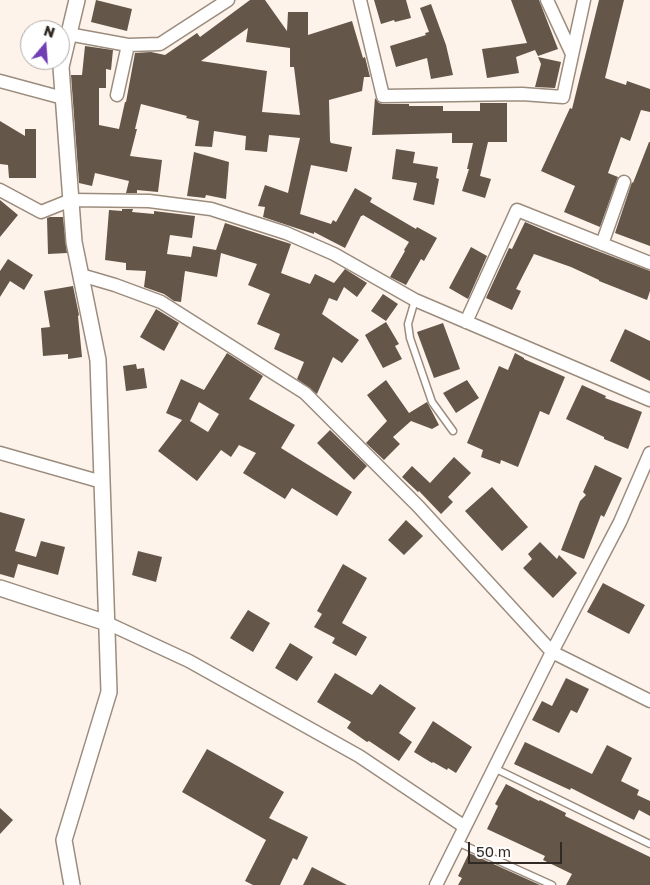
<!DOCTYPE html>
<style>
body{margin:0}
#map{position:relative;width:650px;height:885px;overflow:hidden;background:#fef3ea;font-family:"Golos Text",sans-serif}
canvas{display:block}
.north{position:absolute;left:20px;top:20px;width:50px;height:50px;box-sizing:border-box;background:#fff;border:1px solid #adaaa7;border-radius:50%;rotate:18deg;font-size:14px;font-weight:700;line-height:20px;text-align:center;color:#312a24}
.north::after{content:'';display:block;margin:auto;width:18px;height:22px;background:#703fb6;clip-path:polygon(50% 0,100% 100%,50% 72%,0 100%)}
.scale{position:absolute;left:468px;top:842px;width:94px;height:22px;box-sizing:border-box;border:2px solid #312a24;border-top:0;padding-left:6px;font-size:15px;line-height:18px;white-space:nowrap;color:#312a24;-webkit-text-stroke:4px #fff;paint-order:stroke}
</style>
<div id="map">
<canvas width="650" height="885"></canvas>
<div class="north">N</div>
<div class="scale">50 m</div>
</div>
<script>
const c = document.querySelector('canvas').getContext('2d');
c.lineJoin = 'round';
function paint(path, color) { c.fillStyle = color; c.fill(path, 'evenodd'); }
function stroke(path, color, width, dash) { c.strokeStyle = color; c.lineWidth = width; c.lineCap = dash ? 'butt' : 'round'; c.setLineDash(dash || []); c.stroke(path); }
paint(new Path2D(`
 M96,0L132,9L127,31L91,22Z
 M250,0H265L287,31L288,12H308V35L352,21L363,58L365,57L370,77H364L362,91L329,100L330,141L331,143L352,147L347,172L311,165L300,214L331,224L333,220L336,222L355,188L372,198L370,202L416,229L417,227L437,238L424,261L421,259L406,285L390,277L405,251L404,250L409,242L363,215L362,216H361L345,248L314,232V234L263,217L265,207L258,206L265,185L288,193L300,138L269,135L267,152L245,150L246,136L214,131L212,147L195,146L199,121L186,118L187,116L141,104L135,129H137L130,156L162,160L158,192L137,190V193H126L129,181L95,173L92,186L79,183L71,75H82L85,46L113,50L111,70L106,69V88H99V125L119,129L125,102H126L135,53L151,52L165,55L197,33L200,37ZM248,28L246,42L290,48V67H294L300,115L262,112L267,71L201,61Z
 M374,0H406L411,18L395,22L394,20L381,24Z
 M511,0H539L558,49L538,56L535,50L516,57L519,73L487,78L482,49L527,43Z
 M599,0H624L605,78L626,85L627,81L650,89V112L641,110L630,141L621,137L608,173L618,177L600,227L564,212L575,186L541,171L570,108L572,109Z
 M431,4L446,45L453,75L431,79L427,58L396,67L390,46L426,35L425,33L429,32L420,8Z
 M538,57L561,62L555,88L535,87L541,64Z
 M375,98L379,103L383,104H409V106H443V111H480V103H507V142H488L480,176L491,179L485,198L462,191L469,169H467L473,143H452V133L372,135Z
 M0,121L25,136V129H36V178H9L8,165L0,164Z
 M649,142H650V246L615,233L632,182L633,183Z
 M396,149L415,152L413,163L438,167L436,178L439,179L434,205L413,200L417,183L392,179Z
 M194,152L229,162L226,199L206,195L205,198L187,196Z
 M0,200L18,215L0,237Z
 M122,209H133L132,212L154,214V211L195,216L192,238L170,235L167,254L191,257L193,246L216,250L225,223L291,244L281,273L310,284L315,274L334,283L345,269L367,283L357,297L344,287L337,301L329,298L322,314L359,340L342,363L333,357L317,394L297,379L304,362L274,349L280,334L257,324L270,294L248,285L257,264L221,253L217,277L185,271L181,302L174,301L164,294L144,287L146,271L126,270V263L105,260L109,210L122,211Z
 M50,217H63L67,253L48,254L47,218Z
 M525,222L553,234L650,271V291L647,300L599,281V280L571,267L534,254L516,289L521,291L512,310L486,298L509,248L512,249Z
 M471,247L487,256L468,299L449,288Z
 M8,259L33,275L24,290L10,281L0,297V271Z
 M73,286L79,315L78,316L82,357L68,359V354L43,356L41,328L50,327L44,291Z
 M383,294L398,304L386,321L371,311Z
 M156,309L179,323L164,351L140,337Z
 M386,322L399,344L395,346L402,359L383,368L365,335Z
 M443,323L460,369L434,378L417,332Z
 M625,329L650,341V381L610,361Z
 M227,353L263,376L249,399L295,425L281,448L352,492L337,516L292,488L285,499L243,473L256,453L239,445L231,457L221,450L197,481L158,451L182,420L166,413L181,379L204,390ZM199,402L219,414L208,432L190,421Z
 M515,353L524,358V359L565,377L549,415L540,411L518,467L501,460L500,464L481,457L483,450L467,443L499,366L508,370Z
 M136,364L137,369L144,368L147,388L126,391L123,366Z
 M386,380L409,413L427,402L439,425L432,429L411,421L393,437L400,444L384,460L366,443L387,421L367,395Z
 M467,380L479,398L456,413L443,393Z
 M582,385L606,396L605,398L642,412L628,449L604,439V437L566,419Z
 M330,430L367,466L354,480L317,443Z
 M454,457L471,473L448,497L453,502L441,514L419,491L418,492L402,477L412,466L430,483Z
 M595,465L622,478L604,517L601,515L584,559L561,550L580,501L586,495L583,492Z
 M492,487L528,527L502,551L465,511Z
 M0,512L25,519L15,551L36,557L41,541L65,547L58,575L18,564L14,578L0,574Z
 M406,520L423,536L404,555L388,540Z
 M540,542L557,559L559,555L577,573L553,598L523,568L532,559L528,554Z
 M138,551L162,557L156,582L132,575Z
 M343,564L367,578L342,623L367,637L356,656L332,643L335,638L314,627L322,614L317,611Z
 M603,583L645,605L629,634L587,612Z
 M248,610L270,623L253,652L230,638Z
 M290,643L313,657L297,681L275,668Z
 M335,673L372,695L380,684L416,708L399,733L412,742L399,761L369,741L367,742L347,728L351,722L317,702Z
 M566,678L589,689L577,713L571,710L559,733L532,720L542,701L552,706Z
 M433,721L472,747L456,773L448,768L447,770L433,762L432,763L414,752Z
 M525,742L592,774L607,745L632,758L621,781L639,790L637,795L650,801V816L639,810L634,820L571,788L570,790L514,764Z
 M207,749L284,792L269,818L308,837L297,860L293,858L280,885H253L245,881L266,840L182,792Z
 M506,784L539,801L540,800L566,813L565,816L650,857V885H566L572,874L543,860L545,856L487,829L498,806L495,804Z
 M0,808L13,820L0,834Z
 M469,853L540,885H458L462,878L458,876Z
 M312,867L347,885H303Z`), '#645649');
const service = new Path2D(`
 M415,300L408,324L410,338L432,402L453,431
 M494,768L650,844
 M457,842L552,885`);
const minor = new Path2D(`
 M360,0L383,96L522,94L563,97L584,0
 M547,0L572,54
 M68,34L128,45L160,44L228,0
 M0,81L63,98
 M117,95L128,45
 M0,190L41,212L71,200L149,201L211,209L286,233L334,254L415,300L650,400
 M602,244L624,182
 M81,275L115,285L161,302L305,393L418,506L552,652L650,701
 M466,322L517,210L650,263
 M0,453L102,482
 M107,623L189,661L359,756L465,827
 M436,885L552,652L620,522L650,453`);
const tertiary = new Path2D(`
 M0,588L107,623
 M72,885L64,840L109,692L98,360L74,242L61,67L77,0`);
stroke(service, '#9b8c7d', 9);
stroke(minor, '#9b8c7d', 15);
stroke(tertiary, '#9b8c7d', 18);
stroke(service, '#fff', 6);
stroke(minor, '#fff', 12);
stroke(tertiary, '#fff', 15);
</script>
